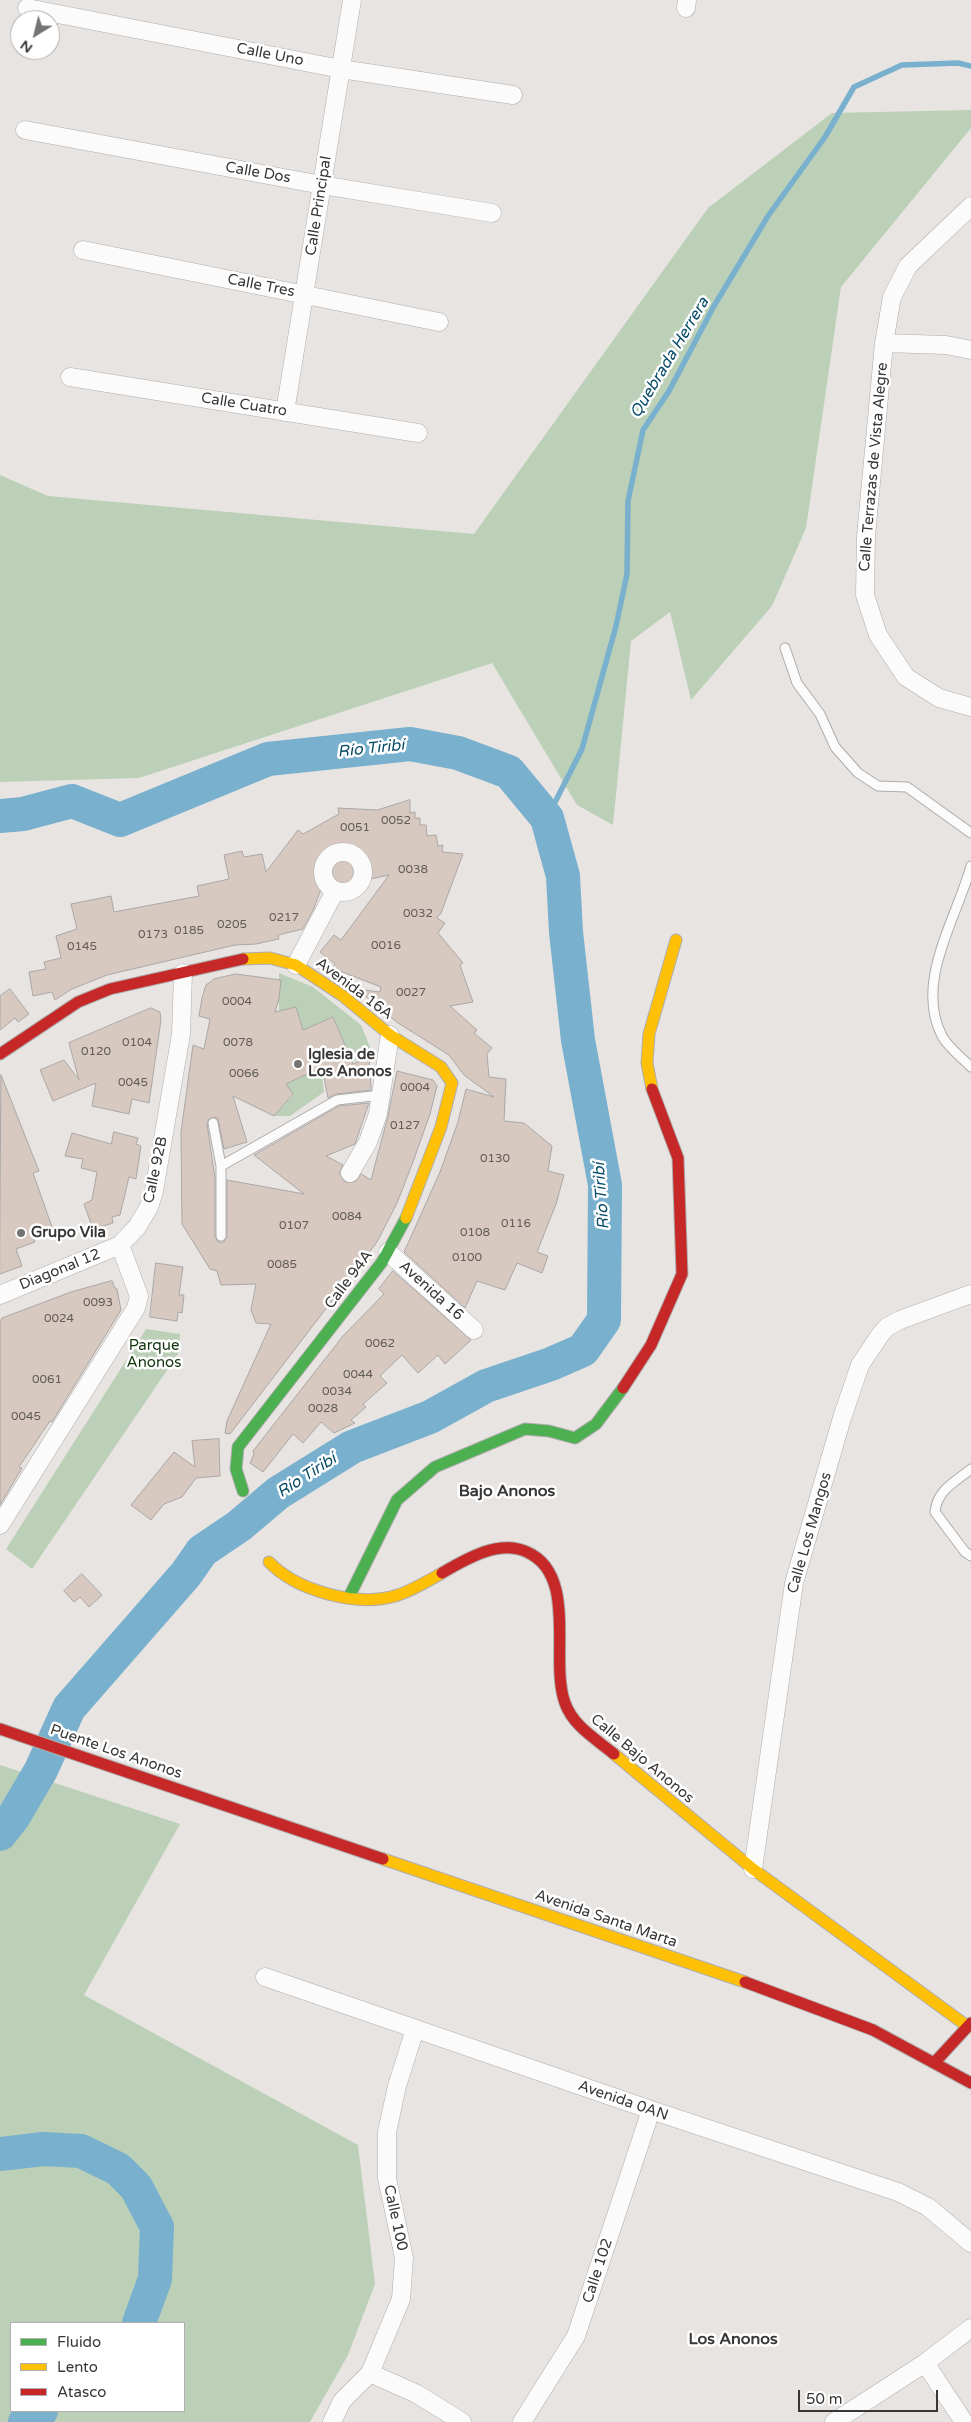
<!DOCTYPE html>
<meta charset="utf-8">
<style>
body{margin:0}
#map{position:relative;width:971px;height:2422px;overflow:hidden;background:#e7e4e2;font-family:"Varela Round",sans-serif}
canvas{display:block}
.legend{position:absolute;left:10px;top:2322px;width:175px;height:90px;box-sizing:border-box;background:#fff;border:1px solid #afafaf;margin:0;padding:6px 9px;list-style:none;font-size:15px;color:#383736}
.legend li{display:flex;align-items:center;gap:10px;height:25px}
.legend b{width:25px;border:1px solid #afafaf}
.north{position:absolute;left:10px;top:10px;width:50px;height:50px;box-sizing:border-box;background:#fff;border:1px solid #afafaf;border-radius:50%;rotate:216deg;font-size:14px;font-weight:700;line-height:20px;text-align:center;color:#383736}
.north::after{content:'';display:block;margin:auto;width:18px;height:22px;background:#757472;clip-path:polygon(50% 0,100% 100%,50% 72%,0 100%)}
.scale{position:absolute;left:798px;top:2390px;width:140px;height:22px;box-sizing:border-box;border:2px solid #383736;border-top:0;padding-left:6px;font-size:15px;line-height:18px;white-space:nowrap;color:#383736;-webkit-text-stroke:4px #fff;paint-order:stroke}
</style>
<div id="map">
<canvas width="971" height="2422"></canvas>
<ul class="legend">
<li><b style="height:6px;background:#4caf50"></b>Fluido</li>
<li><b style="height:6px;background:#ffc107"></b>Lento</li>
<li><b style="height:6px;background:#c62828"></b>Atasco</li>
</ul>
<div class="north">N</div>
<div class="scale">50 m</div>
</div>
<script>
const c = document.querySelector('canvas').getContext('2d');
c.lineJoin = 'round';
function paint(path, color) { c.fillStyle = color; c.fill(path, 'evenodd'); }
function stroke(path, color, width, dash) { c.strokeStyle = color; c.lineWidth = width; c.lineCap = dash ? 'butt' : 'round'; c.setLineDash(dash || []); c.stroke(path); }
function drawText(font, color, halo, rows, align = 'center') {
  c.font = font + ' "Varela Round",sans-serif'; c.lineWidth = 5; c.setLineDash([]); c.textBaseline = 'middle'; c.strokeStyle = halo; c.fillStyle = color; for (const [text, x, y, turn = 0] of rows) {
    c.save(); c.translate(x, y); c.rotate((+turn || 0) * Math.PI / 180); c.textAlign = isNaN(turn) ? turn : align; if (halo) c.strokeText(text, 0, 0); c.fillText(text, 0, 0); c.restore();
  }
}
paint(new Path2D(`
 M971,110V128L841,287L806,528L772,606L691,700L670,612L631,641L613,825L577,805L492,663L139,778L0,782V475L48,496L474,534L708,208L832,113Z
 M279,973L313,987L361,1025L372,1052L322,1078L324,1092L290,1116H274L293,1095L286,1084L348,1054L333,1017L303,1030L296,1007L279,1011Z
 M146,1329L180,1334L178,1354L32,1569L6,1549Z
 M0,1765L180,1824L84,1995L358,2145L375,2284L348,2355L310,2422H0ZM184,2323V2411H11V2323Z`), '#bcd0b7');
stroke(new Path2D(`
 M547,818L582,749L616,626L627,574L628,501L643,430L669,391L714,306L768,216L825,137L854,87L902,65L958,63L971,66`), '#78b0cd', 5.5);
stroke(new Path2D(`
 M0,816L23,814L72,801L120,820L268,759L410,744L458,753L509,772L547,818L563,876L566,932L578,1040L605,1185L604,1320L583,1350L551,1364L486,1386L430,1417L352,1447L278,1493L239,1526L202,1551L186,1574L69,1708L41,1770L14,1816L0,1834
 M0,2154L43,2149L81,2151L118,2169L136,2187L157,2227L155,2279L139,2323
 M25,2422L41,2411`), '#78b0cd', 34);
const building = new Path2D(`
 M410,800V813L415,812V818H420V825H426L427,836L436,835L438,846L443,845L442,852L463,854L441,913L437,918L445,923L438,933L463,963L460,965L473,1002L450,1006L477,1030L474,1033L492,1048L487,1054L489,1077L506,1079L504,1121L524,1123L552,1146L548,1171L564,1175L556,1204L537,1252L548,1256L542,1273L517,1263L505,1290L477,1281L465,1308L404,1252L440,1172L458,1122L466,1089L494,1097L464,1075L449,1055L398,1023L357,989L380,992L381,987L332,968L335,964L320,952L334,935L341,940L389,875L344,885L334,881L327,873L314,908L303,929L278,935L279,939L256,944L235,945L107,975L72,989L55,1000L52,992L33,996L29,972L46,969L44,962L61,958L56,936L77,929L71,904L111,896L114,912L199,896L197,886L229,879L224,855L242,851L244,857L262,854L266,872L298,830L303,834L339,814L338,808L377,810Z
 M236,974L281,980L279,999L275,1012L296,1007L303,1030L333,1017L353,1064L369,1057L371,1088V1090L336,1094L328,1098L322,1067L286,1084L293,1094L274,1116L233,1096L247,1142L224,1149L218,1119L215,1117L209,1119L207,1124L215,1178V1236L218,1242H224L227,1236V1180L304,1194L254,1155L339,1106L369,1103L355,1144L326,1156L343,1165L339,1173L345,1182H355L361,1174L371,1180L388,1116L397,1071L433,1080L437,1086L430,1114L413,1162L397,1203L377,1242L230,1434L225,1433L227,1421L271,1324L256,1323L251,1310L256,1284L221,1285L217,1271L210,1269L182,1224L181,1132L193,1045L204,1049L210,1019L199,1016L202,998L206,985L214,979Z
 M10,989L29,1014L18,1022L15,1018L0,1030V996Z
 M151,1008L160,1012L161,1020L149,1103L132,1099L129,1114L92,1106L96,1083L53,1101L40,1070L64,1060L79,1080L69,1043Z
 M1,1075L39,1171L33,1173L53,1230L33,1237L35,1242L16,1249L22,1266L0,1274Z
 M114,1132L138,1138L136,1144L141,1146L136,1179L129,1177L120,1215L112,1217L113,1223L93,1229L84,1204L92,1200L97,1172L81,1168L83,1159L65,1156L72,1133L111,1144Z
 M156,1263L183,1267L179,1295H184L182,1313L178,1312L177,1321L150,1317Z
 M393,1271L471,1340L445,1364L438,1355L418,1373L402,1355L380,1376L387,1383L363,1404L366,1407L351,1420L355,1423L334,1433L321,1422L303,1443L293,1434L263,1472L250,1463L254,1454L253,1451L343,1336L384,1294L379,1289Z
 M112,1281L115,1288L117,1289L121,1310L52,1422L50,1421L19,1467L22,1468L0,1505V1322L2,1318L71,1292Z
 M219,1439L220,1476L196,1478L182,1497L164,1504L151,1520L131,1505L174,1452L195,1467L192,1441Z
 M82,1574L102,1595L89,1607L80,1597L74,1602L64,1591Z`);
paint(building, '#d8c9c0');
stroke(building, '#a9a7a6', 1);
const lane = new Path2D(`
 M785,648L797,683L820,714L835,747L858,773L878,786L907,787L971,833
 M971,866C957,918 914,982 942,1036C948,1047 962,1058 971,1067
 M213,1123L221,1166L337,1100L381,1095
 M221,1166V1236
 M971,1469C955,1482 937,1490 935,1512L965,1552L971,1556`);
const street = new Path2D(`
 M27,8L341,69L513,95
 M686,8L687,0
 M25,130L322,185L492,213
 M971,206L908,266L892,297L884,343L866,536L865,595L878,635L906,677L939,698L971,707
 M83,250L439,322
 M884,343L946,345L971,350
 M70,377L418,433
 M285,412L352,0
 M323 872a20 20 0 1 1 40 0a20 20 0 1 1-40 0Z
 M296,965L335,891
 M350,1173L368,1142L378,1114L390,1035
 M388,1252L474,1330
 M0,1295L120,1245L137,1227L149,1207L154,1191L181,1034L183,973
 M0,1525L136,1308L139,1296L120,1245
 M753,1869L794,1583L842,1418L860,1365L880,1335L887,1327L900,1320L971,1294
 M265,1977L651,2110L898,2192L928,2207L971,2243
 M925,2363L964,2422
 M370,2373L417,2394L462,2422
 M332,2422L342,2401L370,2373L401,2299L404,2258L387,2178V2132L397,2086L415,2029
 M522,2422L576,2336L651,2110
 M834,2422L925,2363L971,2328`);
const fast = new Path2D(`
 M243,1491L236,1469L238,1447L382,1262L406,1218
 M349,1597L397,1500L435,1467L525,1429L549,1431L575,1438L596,1424L623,1388`);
const slow = new Path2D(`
 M243,959L270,958L296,965L343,996L390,1035L441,1067L452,1083L441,1127L406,1218
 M652,1089L647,1063L649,1034L676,940
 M269,1562C297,1591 358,1608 398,1595C413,1590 428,1581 442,1573
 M614,1754L753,1869L967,2026
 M383,1859L745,1982`);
const jam = new Path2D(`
 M0,1054L78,1002L110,989L243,959
 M623,1388L651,1345L682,1274L678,1158L652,1089
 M442,1573C466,1559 499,1539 527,1552C579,1575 549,1660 565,1703C573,1726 596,1739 614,1754
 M0,1729L383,1859
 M745,1982L873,2030L971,2083
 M935,2062L971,2023`);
stroke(lane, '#afadac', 11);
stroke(street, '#afadac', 19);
stroke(fast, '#afadac', 13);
stroke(slow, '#afadac', 13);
stroke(jam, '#afadac', 13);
stroke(lane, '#fbfbfb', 9);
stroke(street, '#fbfbfb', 18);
stroke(fast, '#4caf50', 11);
stroke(slow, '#ffc107', 11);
stroke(jam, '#c62828', 11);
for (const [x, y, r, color] of [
 [298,1064,5,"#757472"],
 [21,1233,5,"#757472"]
]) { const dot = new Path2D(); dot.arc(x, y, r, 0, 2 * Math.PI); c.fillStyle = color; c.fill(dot); stroke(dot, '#fff', 2); }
drawText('12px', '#605c58', null, [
 ["0052",396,821],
 ["0051",355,828],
 ["0038",413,870],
 ["0032",418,914],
 ["0217",284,918],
 ["0205",232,925],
 ["0185",189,931],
 ["0173",153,935],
 ["0016",386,946],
 ["0145",82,947],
 ["0027",411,993],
 ["0004",237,1002],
 ["0104",137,1043],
 ["0078",238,1043],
 ["0120",96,1052],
 ["0066",244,1074],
 ["0045",133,1083],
 ["0004",415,1088],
 ["0127",405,1126],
 ["0130",495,1159],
 ["0084",347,1217],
 ["0116",516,1224],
 ["0107",294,1226],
 ["0108",475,1233],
 ["0100",467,1258],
 ["0085",282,1265],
 ["0093",98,1303],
 ["0024",59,1319],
 ["0062",380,1344],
 ["0044",358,1375],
 ["0061",47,1380],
 ["0034",337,1392],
 ["0028",323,1409],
 ["0045",26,1417]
]);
drawText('15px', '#383736', '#fff', [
 ["Calle Uno",270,55,11],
 ["Calle Dos",258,173,10],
 ["Calle Principal",319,206,-81],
 ["Calle Tres",261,286,11],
 ["Calle Cuatro",244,405,9],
 ["Calle Terrazas de Vista Alegre",874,467,-85],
 ["Avenida 16A",354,989,37],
 ["Calle 92B",156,1170,-78],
 ["Diagonal 12",60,1270,-22],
 ["Calle 94A",349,1280,-53],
 ["Avenida 16",431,1291,42],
 ["Calle Los Mangos",810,1533,-74],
 ["Puente Los Anonos",116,1752,19],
 ["Calle Bajo Anonos",642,1759,40],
 ["Avenida Santa Marta",606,1919,19],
 ["Avenida 0AN",623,2101,19],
 ["Calle 100",395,2218,78],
 ["Calle 102",598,2271,-72]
]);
drawText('bold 15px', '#383736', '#fff', [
 ["Iglesia de",308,1055],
 ["Los Anonos",308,1072],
 ["Grupo Vila",31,1233]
], 'left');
drawText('15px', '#10340c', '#fff', [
 ["Parque",154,1346],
 ["Anonos",154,1363]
]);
drawText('italic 16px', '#074b68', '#fff', [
 ["Quebrada Herrera",670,358,-59],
 ["Río Tiribí",371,749,-6],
 ["Río Tiribí",602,1196,-94],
 ["Río Tiribí",307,1476,-33]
]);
drawText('bold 16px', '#383736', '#fff', [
 ["Bajo Anonos",507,1492],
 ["Los Anonos",733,2340]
]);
</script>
